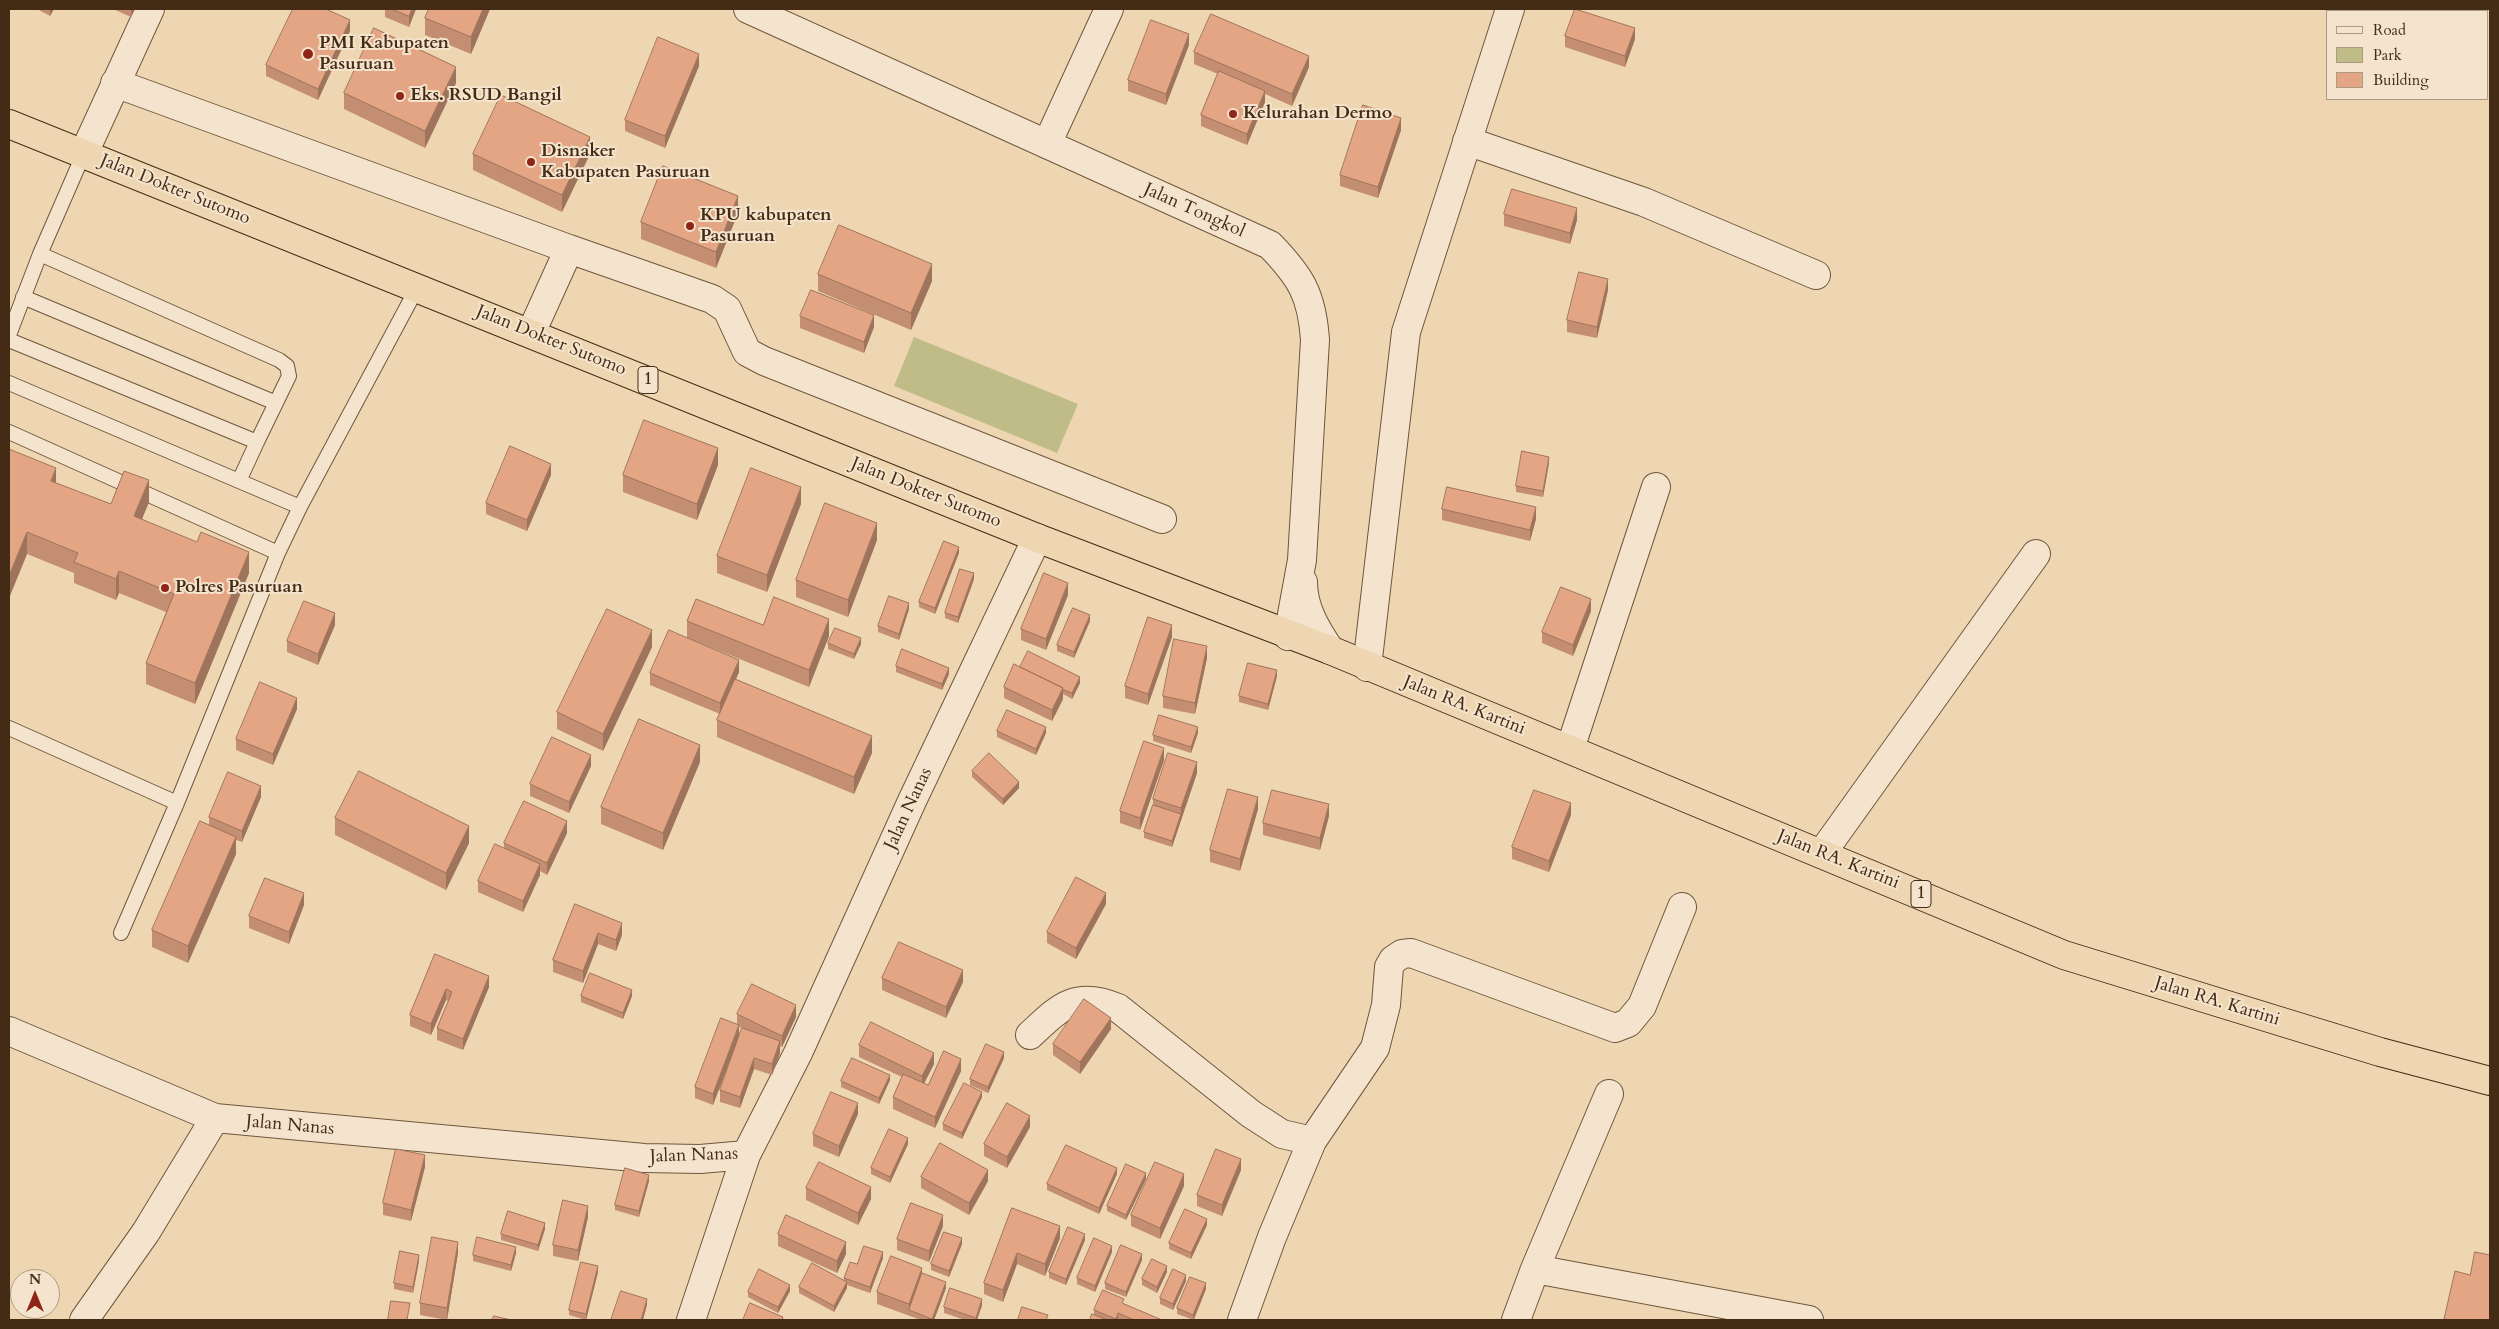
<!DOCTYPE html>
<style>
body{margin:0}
#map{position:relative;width:2499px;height:1329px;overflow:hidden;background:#efd6b2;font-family:Cardo,serif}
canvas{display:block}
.frame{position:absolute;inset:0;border:10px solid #442b15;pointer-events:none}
.legend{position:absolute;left:2326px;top:10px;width:162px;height:90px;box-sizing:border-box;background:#f5e4cd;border:1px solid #ae9a83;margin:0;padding:6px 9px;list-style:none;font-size:15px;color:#442b15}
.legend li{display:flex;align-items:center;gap:10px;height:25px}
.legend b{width:25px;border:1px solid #ae9a83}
.north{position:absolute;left:10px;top:1269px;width:50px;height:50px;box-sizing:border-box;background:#f5e4cd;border:1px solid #ae9a83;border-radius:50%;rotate:0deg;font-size:14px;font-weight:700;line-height:20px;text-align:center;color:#442b15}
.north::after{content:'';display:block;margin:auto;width:18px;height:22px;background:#8f2418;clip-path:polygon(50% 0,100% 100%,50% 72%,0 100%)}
</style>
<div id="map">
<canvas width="2499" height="1329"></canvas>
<div class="frame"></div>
<ul class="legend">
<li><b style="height:6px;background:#f5e4cd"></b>Road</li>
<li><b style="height:14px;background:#c0bc88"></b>Park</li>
<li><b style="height:14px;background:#e3a584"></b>Building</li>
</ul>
<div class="north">N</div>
</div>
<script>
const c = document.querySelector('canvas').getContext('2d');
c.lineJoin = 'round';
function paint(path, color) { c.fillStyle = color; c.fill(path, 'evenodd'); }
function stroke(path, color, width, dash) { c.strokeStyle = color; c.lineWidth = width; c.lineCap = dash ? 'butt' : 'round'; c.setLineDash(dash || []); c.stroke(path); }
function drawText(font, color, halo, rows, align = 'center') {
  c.font = font + ' Cardo,serif'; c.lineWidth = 4; c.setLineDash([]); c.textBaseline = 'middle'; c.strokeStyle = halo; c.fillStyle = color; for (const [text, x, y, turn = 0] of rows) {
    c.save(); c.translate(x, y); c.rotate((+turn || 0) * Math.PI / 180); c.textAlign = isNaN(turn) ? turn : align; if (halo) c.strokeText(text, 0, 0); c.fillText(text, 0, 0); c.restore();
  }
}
paint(new Path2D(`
 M914,337L1078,404L1057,453L894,386Z`), '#c0bc88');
const service = new Path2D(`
 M23,297L276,403
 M9,335L40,254L84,153
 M9,340L257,442L289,376L287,366L279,360L40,254
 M9,383L300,507
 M9,432L278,553
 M239,481L257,442
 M9,728L177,803
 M121,933L177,803L278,553L300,507L417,288`);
const minor = new Path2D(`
 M115,83L569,249L531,333
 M1467,141L1644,202L1816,275
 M1047,144L1109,9
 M84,153L150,9
 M569,249L712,299L727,309L747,352L764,361L1162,519
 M1367,667L1406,332L1510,9
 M1570,749L1656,487
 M1822,853L2036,554
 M9,1031L215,1118L644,1158L700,1159L746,1155L798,1053L912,801L1037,538
 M1030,1035C1060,1007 1075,990 1118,1008L1251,1114L1282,1134L1312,1141
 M1535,1269L1809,1320
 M84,1320L146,1232L215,1118
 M691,1320L746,1155
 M1242,1320L1272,1237L1312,1141L1375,1048L1386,1005L1389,967L1393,960L1402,954L1411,953L1615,1028L1628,1023L1642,1006L1682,907
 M1516,1320L1535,1269L1609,1094`);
const tertiary = new Path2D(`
 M748,9L1270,245C1301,277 1312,295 1315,340L1302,560L1288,636
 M1303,582C1303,608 1316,629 1330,650`);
const trunk = new Path2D(`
 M9,124L1037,538L1330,650L2064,955L2380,1052L2490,1081`);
stroke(service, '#6f563c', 16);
stroke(minor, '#6f563c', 30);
stroke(tertiary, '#6f563c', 30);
stroke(trunk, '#442b15', 30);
stroke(service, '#f5e4cd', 14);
stroke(minor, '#f5e4cd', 28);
stroke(tertiary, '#f5e4cd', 28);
stroke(trunk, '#efd6b2', 28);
paint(new Path2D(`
 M37,9H54L50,16Z
 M113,9H135L131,17Z
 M385,9H416L409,27L385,17Z
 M429,9H490L471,54L425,35V18Z
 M350,31L318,100L266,76V65Z
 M1565,36L1635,39L1625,67L1565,47Z
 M1189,45L1166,105L1128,91V80Z
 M1194,52L1309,67L1292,106L1265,94V102L1247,145L1201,126V115L1218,74L1194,64Z
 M699,66L665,148L625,131V120Z
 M456,83L425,148L344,109V93Z
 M1401,130L1378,198L1340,186V175Z
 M473,154H590L562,212L473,170Z
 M738,213L716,268L641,239V222Z
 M1504,214L1577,220L1570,244L1504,226Z
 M818,274L932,281L911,330L818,291Z
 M1608,290L1597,338L1567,332V320Z
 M800,316L874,327L864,353L800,328Z
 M9,449L56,483L111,504L149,502L142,519L249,573L195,704L146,684V663L166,612L119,593L116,600L74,583V573L27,554L9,598Z
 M1549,463L1543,497L1516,492V486Z
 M718,465L697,520L623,492V475Z
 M551,475L527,531L486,514V503Z
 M801,504L767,592L717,573V556Z
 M1442,509L1536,519L1530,541L1442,520Z
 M877,540L848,617L796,597V580Z
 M959,553L935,614L919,607V602Z
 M974,579L958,623L945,618V613Z
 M1068,595L1046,650L1021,640V629Z
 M909,609L899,640L878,632V626Z
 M1591,611L1573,656L1542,643V632Z
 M687,621L763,625L829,636L809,687L690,639L739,672L736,679L872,753L854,794L717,737V720L720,714L650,685V673L687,638Z
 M1090,621L1074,658L1057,651V645Z
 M335,625L318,665L287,652V641Z
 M1172,637L1148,705L1125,698V686Z
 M828,643L861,644L854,659L828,649Z
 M652,647L603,751L557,729V712Z
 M1207,658L1195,714L1163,708V696Z
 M896,666L949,674L942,690L896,672Z
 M1020,667L1080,683L1072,699L1063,694V699L1052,721L1004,698V687Z
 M1277,676L1268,710L1239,702V696Z
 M297,709L273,765L236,750V739Z
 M997,731L1046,733L1036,755L997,737Z
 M1198,733L1191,753L1153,741V735Z
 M1164,760L1140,830L1120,823V811Z
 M700,762L663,850L601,824V807Z
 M591,766L569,813L530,796V784Z
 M972,771L1019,788L1003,805L972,777Z
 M1197,773L1172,847L1144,838V832L1153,805V799Z
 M261,797L242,842L236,840V854L188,963L152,947V930L209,825V817Z
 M1258,809L1240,871L1210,862V850Z
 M1571,815L1549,872L1512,859V847Z
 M1329,816L1320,850L1263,835V823Z
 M335,818L469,843L446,890L335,835Z
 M567,833L547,875L540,871V875L523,912L478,892V881L504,848V843Z
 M575,904L622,935L616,951L598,944L583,983L553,972V960Z
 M1106,904L1076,959L1047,943V932Z
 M304,905L289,944L249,928V916Z
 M435,954L489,987L463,1050L437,1040V1028L448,1001L446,1000L431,1035L410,1026V1015Z
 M882,978L963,982L946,1018L882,990Z
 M581,996H632L623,1019L581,1002Z
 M737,1014L796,1017L782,1047L780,1046V1053L772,1075L754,1069L740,1108L720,1102V1090L736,1045L713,1105L695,1098V1087L737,1024ZM739,1027L743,1028L739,1036Z
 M1111,1029L1080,1074L1053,1055V1044Z
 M859,1045L934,1064L924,1084L928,1085L961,1071L935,1128L893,1109V1097L902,1077L859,1057Z
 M1004,1058L988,1093L970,1085V1079Z
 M890,1080L879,1104L841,1087V1081Z
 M982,1097L962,1139L943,1130V1124Z
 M858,1114L839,1157L813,1146V1134Z
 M1030,1127L1007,1168L984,1156V1144Z
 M908,1144L890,1183L871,1174V1168Z
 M425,1167L411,1221L383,1215V1203Z
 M1241,1170L1222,1216L1197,1206V1195Z
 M1117,1174L1099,1214L1047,1190V1184Z
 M921,1177L988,1181L969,1215L921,1188Z
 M1146,1179L1126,1220L1107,1211V1206Z
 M649,1181L639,1217L615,1210V1205Z
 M1184,1186L1160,1239L1131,1226V1215Z
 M806,1188L871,1199L858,1225L806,1200Z
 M1012,1208L1060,1238L1045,1276L1017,1264L1003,1302L984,1294V1283Z
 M588,1217L578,1261L553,1256V1245Z
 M1207,1225L1191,1259L1169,1249V1243Z
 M943,1226L929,1262L897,1250V1239Z
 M545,1229L538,1251L501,1240V1234Z
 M778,1234L846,1254L837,1273L778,1246Z
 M1085,1240L1066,1285L1049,1278V1272Z
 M962,1244L949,1277L931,1270V1264Z
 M1112,1252L1095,1292L1077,1284V1278Z
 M458,1253L447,1320L420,1315V1303Z
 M516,1253L511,1271L473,1261V1255Z
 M883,1258L870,1293L847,1285V1288L834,1312L799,1293V1287L844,1280V1278L857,1264Z
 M1142,1260L1126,1297L1105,1289V1283Z
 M419,1261L413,1293L394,1289V1283Z
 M598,1272L586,1320L569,1315V1310Z
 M1167,1272L1157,1293L1142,1285V1279Z
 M1186,1281L1173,1310L1160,1304V1298Z
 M946,1288L934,1320H921L877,1304V1292Z
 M1206,1289L1194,1320L1177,1314V1308Z
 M790,1291L778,1313L748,1297V1292Z
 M1124,1304L1162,1320H1121L1118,1319V1320H1090L1094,1314V1310Z
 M982,1305L977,1320H965L944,1313V1307Z`), '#c38e72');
paint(new Path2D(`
 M50,9H54L50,16Z
 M131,9H135L131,17Z
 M412,9H416L409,27V16Z
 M483,9H490L471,54V37Z
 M350,20V31L318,100V89Z
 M1635,28V39L1625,67V56Z
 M1189,34V45L1166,105V94Z
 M699,54V66L665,148V136Z
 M1309,56V67L1292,106V94Z
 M456,67V83L425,148V131Z
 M1265,91V102L1247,145V134Z
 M1401,118V130L1378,198V187Z
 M590,137V154L562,212V195Z
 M738,196V213L716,268V252Z
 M1577,208V220L1570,244V233Z
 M932,264V281L911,330V313Z
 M1608,279V290L1597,338V327Z
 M874,315V327L864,353V342Z
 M718,448V465L697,520V504Z
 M1549,457V463L1543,497V491Z
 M551,464V475L527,531V520Z
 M56,468V490L51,481Z
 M149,480V502L134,538V516Z
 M801,487V504L767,592V575Z
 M1536,507V519L1530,541V530Z
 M877,523V540L848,617V600Z
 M27,532V554L9,598V576Z
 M959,547V553L935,614V608Z
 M249,552V573L195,704V683Z
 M119,571V593L116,600V579Z
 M974,573V579L958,623V617Z
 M1068,583V595L1046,650V639Z
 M1591,599V611L1573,656V645Z
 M909,603V609L899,640V634Z
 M335,613V625L318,665V654Z
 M1090,615V621L1074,658V652Z
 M829,619V636L809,687V670Z
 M1172,625V637L1148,705V694Z
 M652,630V647L603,751V734Z
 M861,638V644L854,659V654Z
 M1207,646V658L1195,714V703Z
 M739,660V672L720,714V703Z
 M949,668V674L942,690V684Z
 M1277,670V676L1268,710V704Z
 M1080,677V683L1072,699V693Z
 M1063,688V699L1052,721V710Z
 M297,698V709L273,765V754Z
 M1046,727V733L1036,755V749Z
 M1198,727V733L1191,753V747Z
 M872,736V753L854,794V777Z
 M700,745V762L663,850V833Z
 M1164,748V760L1140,830V818Z
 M591,755V766L569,813V802Z
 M1197,762V773L1172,847V841L1181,814V808Z
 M1019,782V788L1003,805V799Z
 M261,786V797L242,842V831Z
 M1258,797V809L1240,871V859Z
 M1571,803V815L1549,872V861Z
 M1329,804V816L1320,850V838Z
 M567,821V833L547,875V863Z
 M469,826V843L446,890V873Z
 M236,837V854L188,963V946Z
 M540,864V875L523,912V901Z
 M304,893V905L289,944V932Z
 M1106,893V904L1076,959V948Z
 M622,923V935L616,951V940Z
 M598,933V944L583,983V971Z
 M963,970V982L946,1018V1007Z
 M489,976V987L463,1050V1039Z
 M446,989V1000L431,1035V1024Z
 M632,990V996L623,1019V1013Z
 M796,1005V1017L782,1047V1036Z
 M1111,1018V1029L1080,1074V1062Z
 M739,1025V1036L713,1105V1094Z
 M780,1041V1053L772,1075V1064Z
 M1004,1052V1058L988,1093V1087Z
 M934,1053V1064L922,1087V1076Z
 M754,1058V1069L740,1108V1097Z
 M961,1059V1071L935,1128V1117Z
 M890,1075V1080L879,1104V1098Z
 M982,1092V1097L962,1139V1133Z
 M858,1103V1114L839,1157V1146Z
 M1030,1116V1127L1007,1168V1157Z
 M908,1138V1144L890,1183V1177Z
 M425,1155V1167L411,1221V1210Z
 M1241,1159V1170L1222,1216V1205Z
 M1117,1168V1174L1099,1214V1208Z
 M988,1170V1181L969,1215V1203Z
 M1146,1173V1179L1126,1220V1215Z
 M1184,1174V1186L1160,1239V1228Z
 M649,1175V1181L639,1217V1211Z
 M871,1187V1199L858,1225V1213Z
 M588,1206V1217L578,1261V1250Z
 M943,1215V1226L929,1262V1251Z
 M1207,1219V1225L1191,1259V1253Z
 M545,1223V1229L538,1251V1245Z
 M1060,1226V1238L1045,1276V1264Z
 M1085,1234V1240L1066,1285V1279Z
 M962,1238V1244L949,1277V1271Z
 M458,1242V1253L447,1320V1308Z
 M846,1242V1254L837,1273V1261Z
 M1112,1246V1252L1095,1292V1286Z
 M516,1247V1253L511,1271V1265Z
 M883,1252V1258L870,1293V1287Z
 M1017,1253V1264L1003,1302V1290Z
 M1142,1254V1260L1126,1297V1292Z
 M419,1255V1261L413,1293V1287Z
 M598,1266V1272L586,1320V1314Z
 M1167,1266V1272L1157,1293V1287Z
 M922,1268V1279L909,1310V1304Z
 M1186,1275V1281L1173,1310V1304Z
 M847,1282V1288L834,1312V1306Z
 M946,1282V1288L934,1320H932Z
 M1206,1283V1289L1193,1320V1315Z
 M790,1285V1291L778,1313V1307Z
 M647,1299V1305L643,1320H641Z
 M982,1299V1305L977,1320H976V1318Z
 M1118,1313V1320H1116Z`), '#9f745c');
const building = new Path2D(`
 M293,9H326L350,20L318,89L266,65Z
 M392,9H412L409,16Z
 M429,9H483L471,37L425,18Z
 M1575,9L1635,28L1625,56L1565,36Z
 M1211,14L1309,56L1292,94L1194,52Z
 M1151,20L1189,34L1166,94L1128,80Z
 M374,28L456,67L425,131L344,93Z
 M658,37L699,54L665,136L625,120Z
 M1219,71L1265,91L1247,134L1201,115Z
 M501,95L590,137L562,195L473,154Z
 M1363,105L1401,118L1378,187L1340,175Z
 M663,166L738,196L716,252L641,222Z
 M1512,189L1577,208L1570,233L1504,214Z
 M839,225L932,264L911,313L818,274Z
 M1579,272L1608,279L1597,327L1567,320Z
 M811,290L874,315L864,342L800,316Z
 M644,420L718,448L697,504L623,475Z
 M510,446L551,464L527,520L486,503Z
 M9,449L56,468L51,481L111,504L124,471L149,480L134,516L197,542L201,532L249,552L195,683L146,663L174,594L119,571L116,579L74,562L78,553L27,532L9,576Z
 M1522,451L1549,457L1543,491L1516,486Z
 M751,468L801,487L767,575L717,556Z
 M1447,487L1536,507L1530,530L1442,509Z
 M825,503L877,523L848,600L796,580Z
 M944,541L959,547L935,608L919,602Z
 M960,569L974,573L958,617L945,613Z
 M1044,573L1068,583L1046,639L1021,629Z
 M1561,587L1591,599L1573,645L1542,632Z
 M889,596L909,603L899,634L878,626Z
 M774,597L829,619L809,670L687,621L696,599L763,625Z
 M304,601L335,613L318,654L287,641Z
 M1073,608L1090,615L1074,652L1057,645Z
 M607,609L652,630L603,734L557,712Z
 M1148,617L1172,625L1148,694L1125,686Z
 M835,628L861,638L854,654L828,643Z
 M669,630L739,660L720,703L650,673Z
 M1174,639L1207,646L1195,703L1163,696Z
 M902,649L949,668L942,684L896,666Z
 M1028,651L1080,677L1072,693L1062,689L1063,688L1020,667Z
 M1248,663L1277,670L1268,704L1239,696Z
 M1014,664L1063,688L1052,710L1004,687Z
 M735,679L872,736L854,777L717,720Z
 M260,682L297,698L273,754L236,739Z
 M1007,710L1046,727L1036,749L997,731Z
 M1159,715L1198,727L1191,747L1153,735Z
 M639,719L700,745L663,833L601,807Z
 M552,737L591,755L569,802L530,784Z
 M1144,741L1164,748L1140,818L1120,811Z
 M989,753L1019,782L1003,799L972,771Z
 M1168,753L1197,762L1181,808L1153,799Z
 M359,771L469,826L446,873L335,818Z
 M228,772L261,786L242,831L209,817Z
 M1228,789L1258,797L1240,859L1210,850Z
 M1272,790L1329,804L1320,838L1263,823Z
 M1534,790L1571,803L1549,861L1512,847Z
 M524,801L567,821L547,863L504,843Z
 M1153,805L1181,814L1172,841L1144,832Z
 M200,821L236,837L188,946L152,930Z
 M495,844L540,864L523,901L478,881Z
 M1076,877L1106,893L1076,948L1047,932Z
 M265,878L304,893L289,932L249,916Z
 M575,904L622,923L616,940L598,933L583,971L553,960Z
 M899,942L963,970L946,1007L882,978Z
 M435,954L489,976L463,1039L437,1028L452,992L446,989L431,1024L410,1015Z
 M590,973L632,990L623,1013L581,996Z
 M752,984L796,1005L782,1036L737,1014Z
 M1084,999L1111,1018L1080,1062L1053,1044Z
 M721,1018L739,1025L713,1094L695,1087Z
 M871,1022L934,1053L922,1076L859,1045Z
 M742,1028L780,1041L772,1064L754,1058L740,1097L720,1090Z
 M986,1044L1004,1052L988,1087L970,1079Z
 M944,1051L961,1059L935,1117L893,1097L903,1074L928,1085Z
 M852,1058L890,1075L879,1098L841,1081Z
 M964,1083L982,1092L962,1133L943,1124Z
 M831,1092L858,1103L839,1146L813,1134Z
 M1007,1103L1030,1116L1007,1157L984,1144Z
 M889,1129L908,1138L890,1177L871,1168Z
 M940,1143L988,1170L969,1203L921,1177Z
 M1066,1145L1117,1168L1099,1208L1047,1184Z
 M396,1149L425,1155L411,1210L383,1203Z
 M1216,1149L1241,1159L1222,1205L1197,1195Z
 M819,1162L871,1187L858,1213L806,1188Z
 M1155,1162L1184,1174L1160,1228L1131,1215Z
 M1126,1164L1146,1173L1126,1215L1107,1206Z
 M625,1168L649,1175L639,1211L615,1205Z
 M563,1200L588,1206L578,1250L553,1245Z
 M911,1203L943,1215L929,1251L897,1239Z
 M1012,1208L1060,1226L1045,1264L1017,1253L1003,1290L984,1283Z
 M1185,1209L1207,1219L1191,1253L1169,1243Z
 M508,1211L545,1223L538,1245L501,1234Z
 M786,1215L846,1242L837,1261L778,1234Z
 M1068,1227L1085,1234L1066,1279L1049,1272Z
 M944,1232L962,1238L949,1271L931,1264Z
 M432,1237L458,1242L447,1308L420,1303Z
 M477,1237L516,1247L511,1265L473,1255Z
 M1094,1238L1112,1246L1095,1286L1077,1278Z
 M1121,1245L1142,1254L1126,1292L1105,1283Z
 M864,1246L883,1252L870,1287L844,1278L850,1262L857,1264Z
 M400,1251L419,1255L413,1287L394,1283Z
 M2475,1252L2490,1255V1320H2450L2444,1319L2455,1271L2470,1275Z
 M891,1256L922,1268L909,1304L877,1292Z
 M1152,1259L1167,1266L1157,1287L1142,1279Z
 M581,1262L598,1266L586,1314L569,1310Z
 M812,1263L847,1282L834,1306L799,1287Z
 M759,1269L790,1285L778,1307L748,1292Z
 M1173,1269L1186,1275L1173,1304L1160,1298Z
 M922,1273L946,1282L932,1319L909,1310Z
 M1190,1277L1206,1283L1193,1315L1177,1308Z
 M950,1288L982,1299L976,1318L944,1307Z
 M1103,1290L1124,1299L1122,1303L1162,1320H1134L1118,1313L1116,1319L1094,1310Z
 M621,1291L647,1299L641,1320H611Z
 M391,1301L410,1303L407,1320H388Z
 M750,1303L783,1317L782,1320H743Z
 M1022,1307L1048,1315L1046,1320H1018Z
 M1092,1314L1108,1320H1090Z
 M494,1316L511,1320H492Z`);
paint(building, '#e3a584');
stroke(building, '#9f745c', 1);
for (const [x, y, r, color] of [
 [308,54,6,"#8f2418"],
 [400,96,5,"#8f2418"],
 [1233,114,5,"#8f2418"],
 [531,162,5,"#8f2418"],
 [690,226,5,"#8f2418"],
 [165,588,5,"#8f2418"]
]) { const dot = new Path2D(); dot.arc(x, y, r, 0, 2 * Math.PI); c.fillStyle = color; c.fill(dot); stroke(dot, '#f5e4cd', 2); }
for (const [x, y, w] of [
 [648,380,20],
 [1921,894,20]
]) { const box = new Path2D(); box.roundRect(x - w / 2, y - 13.5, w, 27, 4); c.fillStyle = '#f5e4cd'; c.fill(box); stroke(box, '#442b15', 1); }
drawText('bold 16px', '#442b15', null, [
 ["1",648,380],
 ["1",1921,894]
]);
drawText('bold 18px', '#442b15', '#f5e4cd', [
 ["PMI Kabupaten",319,44],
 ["Pasuruan",319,65],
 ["Eks. RSUD Bangil",410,96],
 ["Kelurahan Dermo",1243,114],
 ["Disnaker",541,152],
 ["Kabupaten Pasuruan",541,173],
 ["KPU kabupaten",700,216],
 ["Pasuruan",700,237],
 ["Polres Pasuruan",175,588]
], 'left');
drawText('18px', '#442b15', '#f5e4cd', [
 ["Jalan Dokter Sutomo",175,190,22],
 ["Jalan Tongkol",1194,211,24],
 ["Jalan Dokter Sutomo",551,341,22],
 ["Jalan Dokter Sutomo",926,493,22],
 ["Jalan RA. Kartini",1464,706,22],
 ["Jalan Nanas",909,809,-65],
 ["Jalan RA. Kartini",1838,860,22],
 ["Jalan RA. Kartini",2217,1002,17],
 ["Jalan Nanas",290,1126,5],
 ["Jalan Nanas",694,1156,-2]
]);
</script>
